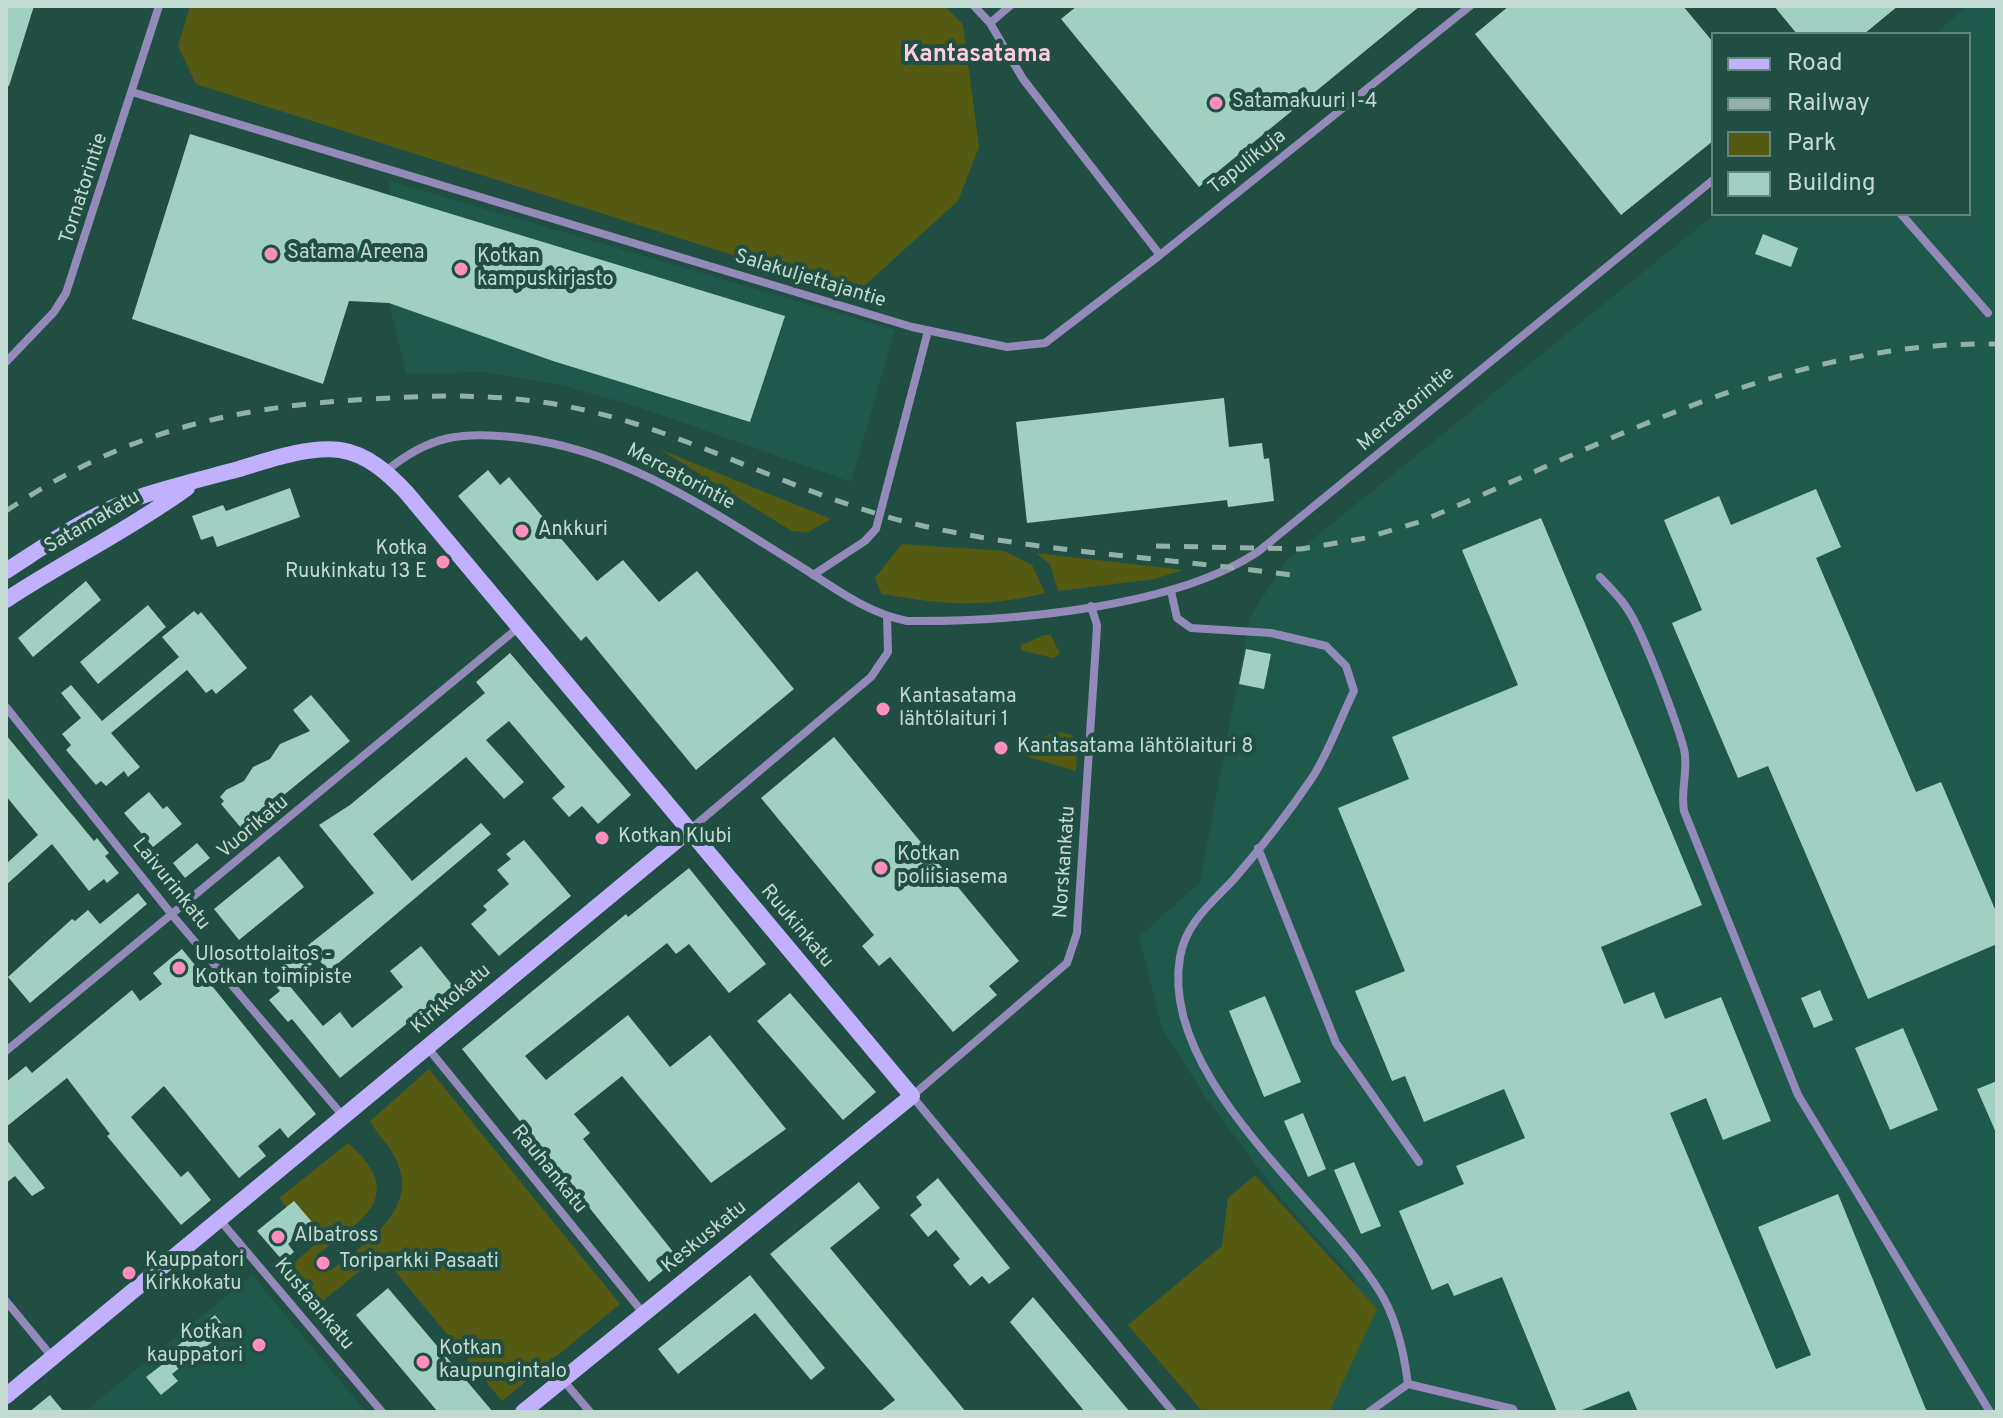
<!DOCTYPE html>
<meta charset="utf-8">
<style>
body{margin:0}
#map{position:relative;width:2003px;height:1418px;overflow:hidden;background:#204e42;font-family:Overpass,sans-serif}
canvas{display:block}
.frame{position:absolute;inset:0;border:8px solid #c2dad2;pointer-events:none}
.legend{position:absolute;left:1711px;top:32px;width:260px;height:184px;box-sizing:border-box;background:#204e42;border:2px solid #61867c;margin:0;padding:10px 14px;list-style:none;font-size:24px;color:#c2dad2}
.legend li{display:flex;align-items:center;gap:16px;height:40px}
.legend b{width:40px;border:2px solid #61867c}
</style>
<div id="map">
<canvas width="2003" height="1418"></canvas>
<div class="frame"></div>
<ul class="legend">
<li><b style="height:10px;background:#c1b0fd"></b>Road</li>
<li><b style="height:10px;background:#92b1a8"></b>Railway</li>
<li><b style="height:22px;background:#555a13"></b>Park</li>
<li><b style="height:22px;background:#a0d0c1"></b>Building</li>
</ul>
</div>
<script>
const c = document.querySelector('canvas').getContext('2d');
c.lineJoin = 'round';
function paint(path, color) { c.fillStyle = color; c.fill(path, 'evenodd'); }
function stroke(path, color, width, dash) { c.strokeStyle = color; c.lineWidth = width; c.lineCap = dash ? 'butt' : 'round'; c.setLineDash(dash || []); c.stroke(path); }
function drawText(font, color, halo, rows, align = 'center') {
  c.font = font + ' Overpass,sans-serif'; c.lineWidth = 8; c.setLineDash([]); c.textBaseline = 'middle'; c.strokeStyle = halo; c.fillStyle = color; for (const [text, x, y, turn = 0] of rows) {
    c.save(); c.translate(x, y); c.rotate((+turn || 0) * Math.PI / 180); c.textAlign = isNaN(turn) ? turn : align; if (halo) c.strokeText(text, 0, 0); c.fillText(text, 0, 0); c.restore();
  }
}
paint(new Path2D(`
 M1968,6H1997V1412H1324L1359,1313L1354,1279L1280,1197L1204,1095L1162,1028L1139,937L1200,882L1250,617L1287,560L1715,214H1969V34H1935Z
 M390,181L895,330L851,482L638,407L561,385L484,372L406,374L389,303Z
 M252,1275L366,1412H84ZM215,1315L227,1330L175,1371L164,1357ZM164,1364L178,1381L161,1395L147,1377Z`), '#1f594b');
paint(new Path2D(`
 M190,6H945L963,25L979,147L958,201L855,294L196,84L178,46Z
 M659,449L831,519L808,532L792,531Z
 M902,544L1004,551L1032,565L1045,593C983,608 944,605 882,594L875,578Z
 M1036,553L1183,570L1154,579L1058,591L1050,564Z
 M1044,635H1051L1060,654L1053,658L1021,650V645Z
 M1058,732L1072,735L1077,749L1076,771L1019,754L1035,740Z
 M429,1069L620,1304L502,1401L381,1254L320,1303L289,1267L317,1243L279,1198L348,1143C408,1195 363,1220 317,1255L330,1271C364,1244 422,1210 395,1157C388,1144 377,1134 370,1121Z
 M1255,1175L1377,1309L1329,1412H1203L1128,1325L1222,1246L1228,1198Z`), '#555a13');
paint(new Path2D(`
 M6,6H34L9,86H6Z
 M1077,6H1420L1199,187L1061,19Z
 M1509,6H1683L1713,42V141L1621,215L1475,34Z
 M1774,6H1898L1864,34H1797Z
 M190,134L785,316L750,422L553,361L389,303L349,301L323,384L132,319Z
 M1763,234L1798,248L1791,267L1755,254Z
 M1224,398L1229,447L1262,443L1264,459L1269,458L1274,501L1228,507L1227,500L1027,523L1016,422Z
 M488,470L500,485L509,477L597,581L623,560L659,602L697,571L794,689L696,770L586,636L581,641L458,496Z
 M290,488L300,517L217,547L213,536L201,540L192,516L223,505L226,511Z
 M1816,489L1841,547L1816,558L1916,792L1941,782L1997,914V944L1868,999L1768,766L1738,778L1672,623L1702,610L1664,520L1719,496L1731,525Z
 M1541,518L1702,905L1601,947L1624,1004L1654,992L1665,1019L1721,997L1771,1121L1723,1140L1706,1098L1670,1113L1776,1369L1811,1355L1758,1227L1838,1194L1927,1412H1638L1629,1391L1577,1412H1557L1502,1277L1454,1296L1448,1283L1432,1290L1399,1211L1464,1184L1456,1166L1525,1138L1504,1089L1424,1122L1405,1076L1392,1081L1355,991L1405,971L1338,808L1409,779L1392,737L1518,685L1462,550Z
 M86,581L101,600L33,657L18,638Z
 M148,605L166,627L98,684L80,662Z
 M194,611L198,615L201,612L247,668L216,694L212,689L206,693L187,670L111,733L140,767L128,777L124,771L106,786L101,781L96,785L66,750L71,745L62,734L81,718L61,693L71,685L102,721L179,657L162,637Z
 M1246,649L1271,654L1264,689L1239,684Z
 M510,653L631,795L598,824L582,806L569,817L552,798L565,787L509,721L486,740L524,782L504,799L466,757L373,834L412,881L481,823L491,834L329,971L318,959L288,984L323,1026L340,1012L352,1028L403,987L390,971L421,946L453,986L340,1078L292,1019L288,1022L269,1000L280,991L268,977L374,893L319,825L350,805L485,693L476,682Z
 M311,695L350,741L242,829L221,804L224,801L220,797L226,790L244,781L253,767L270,759L280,744L310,731L293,710Z
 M6,735L94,841L97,838L109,853L105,856L119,873L107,883L104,879L89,891L52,844L6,885V864L38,835L6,796Z
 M834,737L1019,961L989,986L997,995L953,1032L890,957L879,966L862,946L874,935L761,798Z
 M149,792L163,809L167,806L182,824L153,847L124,813Z
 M524,840L571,896L499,956L471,924L487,910L483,906L509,884L497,870L511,859L506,854Z
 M197,843L210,858L185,878L173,863Z
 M279,856L304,887L239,940L214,909Z
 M689,868L766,964L729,993L689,944L676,954L667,943L525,1056L546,1080L628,1015L670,1067L710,1035L786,1129L711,1183L622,1076L574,1114L590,1133L583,1139L678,1258L649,1282L462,1049L626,914L628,917Z
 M138,893L147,904L30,1003L8,977L72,919L75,921L88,910L100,924Z
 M182,949L316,1114L288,1138L280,1128L258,1146L266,1156L239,1178L164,1086L131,1117L181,1177L188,1171L211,1200L181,1225L107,1136L110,1134L67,1078L6,1127V1082L26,1066L32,1073L132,990L140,1001L162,984L153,973Z
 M1820,990L1833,1020L1814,1028L1801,998Z
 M790,993L876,1092L843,1120L757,1021Z
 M1265,996L1301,1082L1264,1097L1229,1011Z
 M1903,1028L1938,1110L1890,1130L1855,1048Z
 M1997,1081V1135L1977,1089Z
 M1303,1113L1326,1169L1308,1177L1284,1121Z
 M6,1139L45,1188L32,1196L15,1176L6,1183Z
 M1354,1162L1381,1226L1361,1234L1334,1170Z
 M938,1178L1010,1268L989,1284L982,1276L970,1286L953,1265L960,1259L936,1230L928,1237L910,1215L922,1205L916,1197Z
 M859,1182L880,1208L830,1248L966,1412H879L895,1400L770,1254Z
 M294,1201L312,1222L288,1244L294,1252L283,1261L257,1231Z
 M750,1275L825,1368L811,1380L755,1313L678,1374L658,1349Z
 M388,1288L493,1412H438L356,1315Z
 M1033,1297L1130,1412H1085L1010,1322Z
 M215,1315L227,1330L172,1374L178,1381L161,1395L146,1377L167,1361L164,1357Z
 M50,1395L64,1412H29Z`), '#a0d0c1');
stroke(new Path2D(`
 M990,23L1010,6
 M132,92L912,327L1007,347L1045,343L1160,255L1023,79L990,23L974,6
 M1901,214L1988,313
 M1160,255L1470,6
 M6,362L54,312L66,293L159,6
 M386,471C431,434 464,431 521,438C625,451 708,509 795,563C832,586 864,612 907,621C1009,622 1175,608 1259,551L1713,180
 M813,575L865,541L876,529L928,331
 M1600,577C1609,587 1621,598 1628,610C1644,634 1676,720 1684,749C1689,770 1680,789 1684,811L1798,1095L1990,1412
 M1171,591L1177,618L1191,628L1271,633L1326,646L1346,666L1354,691C1340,719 1329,752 1312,778C1289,812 1261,848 1234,879C1212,903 1186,922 1180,957C1159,1078 1322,1199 1380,1292C1397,1319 1404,1353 1408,1384L1513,1409L1514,1412
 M1091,606L1097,625L1096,643L1077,933L1067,963L912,1096L1173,1412
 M6,707L173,916L343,1116
 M687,832L871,677L888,652L887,617
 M1258,848L1336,1043L1419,1162
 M427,1047L644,1314
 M6,1051L519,627
 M219,1219L382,1412
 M6,1301L53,1358
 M563,1380L590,1412
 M1369,1412L1408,1384`), '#948aba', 8);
stroke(new Path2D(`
 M6,571C48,544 91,513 139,497C172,486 206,478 239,469C269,460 308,446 340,450C367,454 388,473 406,492L912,1096L523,1412
 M6,600C65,561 129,530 187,488
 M6,1396L687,832`), '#c1b0fd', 16);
stroke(new Path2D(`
 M6,511C126,431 230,407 371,399C469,393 541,394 636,424C732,455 820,502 919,525C1037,552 1170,558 1291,575
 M1156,546L1301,549L1366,538L1419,522C1606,444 1790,340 1997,344`), '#92b1a8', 5, [14, 14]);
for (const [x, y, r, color] of [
 [1216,103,8,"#fe8ebe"],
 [271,254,8,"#fe8ebe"],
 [461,269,8,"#fe8ebe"],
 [522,531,8,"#fe8ebe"],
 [443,562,8,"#fe8ebe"],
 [883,709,8,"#fe8ebe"],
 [1001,748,8,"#fe8ebe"],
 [602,838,8,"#fe8ebe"],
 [881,868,8,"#fe8ebe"],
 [179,968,8,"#fe8ebe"],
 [278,1237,8,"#fe8ebe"],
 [323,1263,8,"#fe8ebe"],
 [129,1273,8,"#fe8ebe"],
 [259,1345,8,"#fe8ebe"],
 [423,1362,8,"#fe8ebe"]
]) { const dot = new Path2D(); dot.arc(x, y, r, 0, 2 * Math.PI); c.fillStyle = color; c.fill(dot); stroke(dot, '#204e42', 3); }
drawText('20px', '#c2dad2', '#204e42', [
 ["Satamakuuri I-4",1232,103],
 ["Satama Areena",287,254],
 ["Kotkan",477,258],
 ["kampuskirjasto",477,281],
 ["Ankkuri",538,531],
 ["Kotka",427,550,"right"],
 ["Ruukinkatu 13 E",427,573,"right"],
 ["Kantasatama",899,698],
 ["lähtölaituri 1",899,721],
 ["Kantasatama lähtölaituri 8",1017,748],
 ["Kotkan Klubi",618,838],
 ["Kotkan",897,856],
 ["poliisiasema",897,879],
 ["Ulosottolaitos -",195,956],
 ["Kotkan toimipiste",195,979],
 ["Albatross",294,1237],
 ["Kauppatori",145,1262],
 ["Kirkkokatu",145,1285],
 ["Toriparkki Pasaati",339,1263],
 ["Kotkan",243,1334,"right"],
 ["kauppatori",243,1357,"right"],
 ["Kotkan",439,1350],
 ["kaupungintalo",439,1373]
], 'left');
drawText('20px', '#c2dad2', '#204e42', [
 ["Tapulikuja",1248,163,-38],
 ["Tornatorintie",85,189,-72],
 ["Salakuljettajantie",810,280,17],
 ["Mercatorintie",1407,410,-40],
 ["Mercatorintie",680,478,28],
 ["Satamakatu",93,523,-30],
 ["Vuorikatu",254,828,-40],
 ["Norskankatu",1066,862,-86],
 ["Laivurinkatu",170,885,51],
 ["Ruukinkatu",796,927,50],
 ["Kirkkokatu",452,1000,-40],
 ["Rauhankatu",548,1170,51],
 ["Keskuskatu",705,1238,-39],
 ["Kustaankatu",313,1305,50]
]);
drawText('bold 24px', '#fdccde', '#204e42', [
 ["Kantasatama",977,56]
]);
</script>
